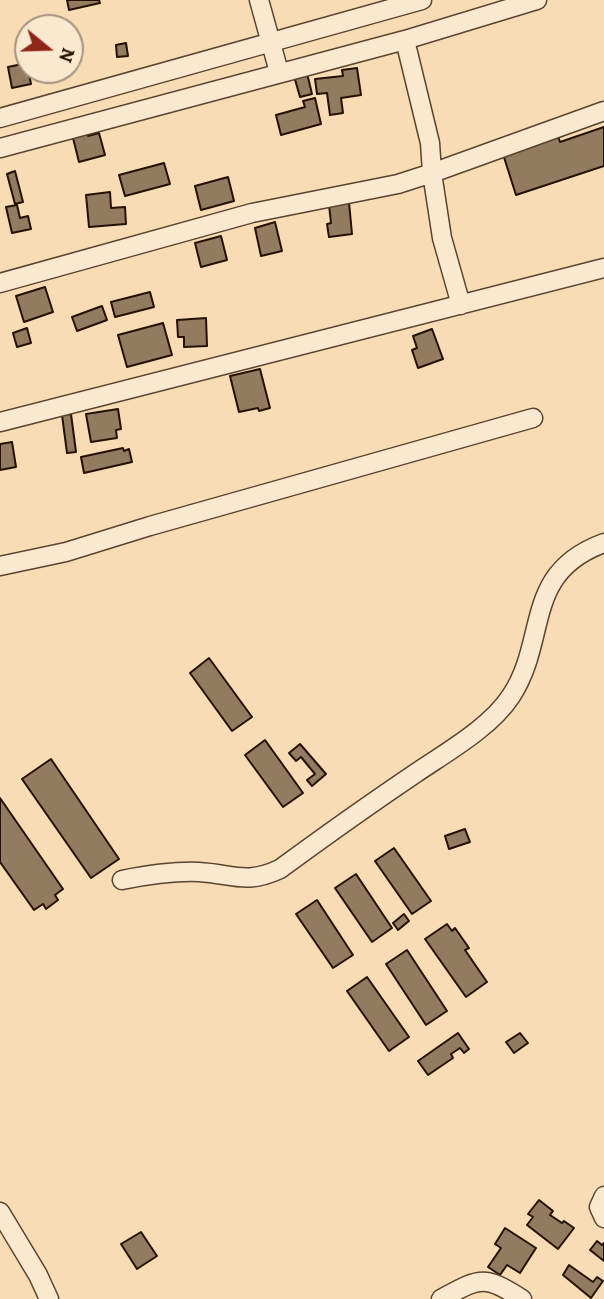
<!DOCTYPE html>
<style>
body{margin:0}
#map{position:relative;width:604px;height:1299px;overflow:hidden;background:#f8dcb5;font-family:Alegreya,serif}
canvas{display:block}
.north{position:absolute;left:14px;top:14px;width:70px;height:70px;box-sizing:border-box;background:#fae8cf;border:2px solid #a4927d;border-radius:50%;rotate:109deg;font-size:19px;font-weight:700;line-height:28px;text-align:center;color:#241101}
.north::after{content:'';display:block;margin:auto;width:24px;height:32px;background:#8f2418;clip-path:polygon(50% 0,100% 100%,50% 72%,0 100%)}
</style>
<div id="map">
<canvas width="604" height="1299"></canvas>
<div class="north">N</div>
</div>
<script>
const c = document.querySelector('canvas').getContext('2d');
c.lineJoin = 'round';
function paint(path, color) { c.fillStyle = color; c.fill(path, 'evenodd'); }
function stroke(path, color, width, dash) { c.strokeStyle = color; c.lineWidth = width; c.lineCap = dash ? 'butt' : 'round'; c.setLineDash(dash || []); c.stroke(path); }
const building = new Path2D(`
 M67,0H99L100,3L69,10Z
 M126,43L128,56L117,57L116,45Z
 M27,63L31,84L12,88L8,67Z
 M357,68L361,95L341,98L343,113L330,115L327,93L317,94L315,79L343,76L342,70Z
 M41,70H69L70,74L43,80Z
 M307,73L312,94L300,97L294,76Z
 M315,98L321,124L281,135L276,115L305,107L303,101Z
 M604,127V166L516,195L502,151L557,133L560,142Z
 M86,130L88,136L99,133L105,155L79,162L72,134Z
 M164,163L170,184L125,196L119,175Z
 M15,171L23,202L15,204L7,174Z
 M228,177L234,201L201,210L195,186Z
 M110,192L111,208L125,207L126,224L89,227L86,195Z
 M349,202L352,234L329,237L327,224L331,223L329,205Z
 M17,205L20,218L28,216L31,229L12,233L6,207Z
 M275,222L282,251L261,256L255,228Z
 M221,236L227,260L201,267L195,243Z
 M45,287L53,312L24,322L16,296Z
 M150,292L154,307L115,317L111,302Z
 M102,306L107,320L77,331L72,317Z
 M206,318L207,346L184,347V337H178L177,320Z
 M163,323L172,355L127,367L118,335Z
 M27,328L31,343L17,347L13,333Z
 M432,329L443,359L418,368L412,350L417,348L413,336Z
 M260,369L270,408L259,411L258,408L239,412L230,376Z
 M118,409L121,429L116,430L117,438L91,442L86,414Z
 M71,414L76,452L67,453L62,415Z
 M12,442L16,467L0,470V444Z
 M123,448L124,451L129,449L132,462L84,473L81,457Z
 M209,658L252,717L232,731L190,673Z
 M265,740L303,793L283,807L245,755Z
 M300,744L326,774L312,786L307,780L315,774L301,757L296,761L289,753Z
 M51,759L119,859L91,878L22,779Z
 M0,798L63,889L55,895L58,900L46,909L43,904L34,910L0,862Z
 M465,829L470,842L449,849L445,836Z
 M394,848L431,901L412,914L375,861Z
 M356,874L392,928L372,942L335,888Z
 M317,900L353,955L333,968L296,914Z
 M404,914L409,921L398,930L393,923Z
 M447,924L452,931L455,928L469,948L465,950L487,982L466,997L425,939Z
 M407,950L447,1011L426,1025L386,964Z
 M367,977L409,1037L389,1051L347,991Z
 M458,1033L469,1049L464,1053L460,1048L451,1054L453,1058L428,1075L418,1061Z
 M520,1033L528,1043L514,1053L506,1042Z
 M539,1200L553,1211L550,1215L562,1223L564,1221L574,1228L558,1249L527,1225L533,1217L528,1214Z
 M505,1228L536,1248L520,1273L507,1265L500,1275L488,1267L501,1248L495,1244Z
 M141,1232L157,1256L137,1269L121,1244Z
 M597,1241L602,1245L604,1243V1261L590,1250Z
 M569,1265L593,1282L597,1277L603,1281L591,1298L563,1275Z`);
paint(building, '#927b5f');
stroke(building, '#241101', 2);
const minor = new Path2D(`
 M259,0L279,72
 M0,118L422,0
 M0,148L405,40L537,0
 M0,283L252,213L398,184L432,173L430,143L405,40
 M461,305L442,238L432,173L604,111
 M0,422L604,268
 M0,566L66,552L150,526L533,418
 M122,880C147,875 173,871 199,872C233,874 246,885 280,869C325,836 370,804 416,773C447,752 491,727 511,696C549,638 522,573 604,543
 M604,1196L599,1207L604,1218
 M0,1212L38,1275L49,1299
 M441,1299C480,1278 483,1274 522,1299`);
stroke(minor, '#59442e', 21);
stroke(minor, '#fae8cf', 18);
</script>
